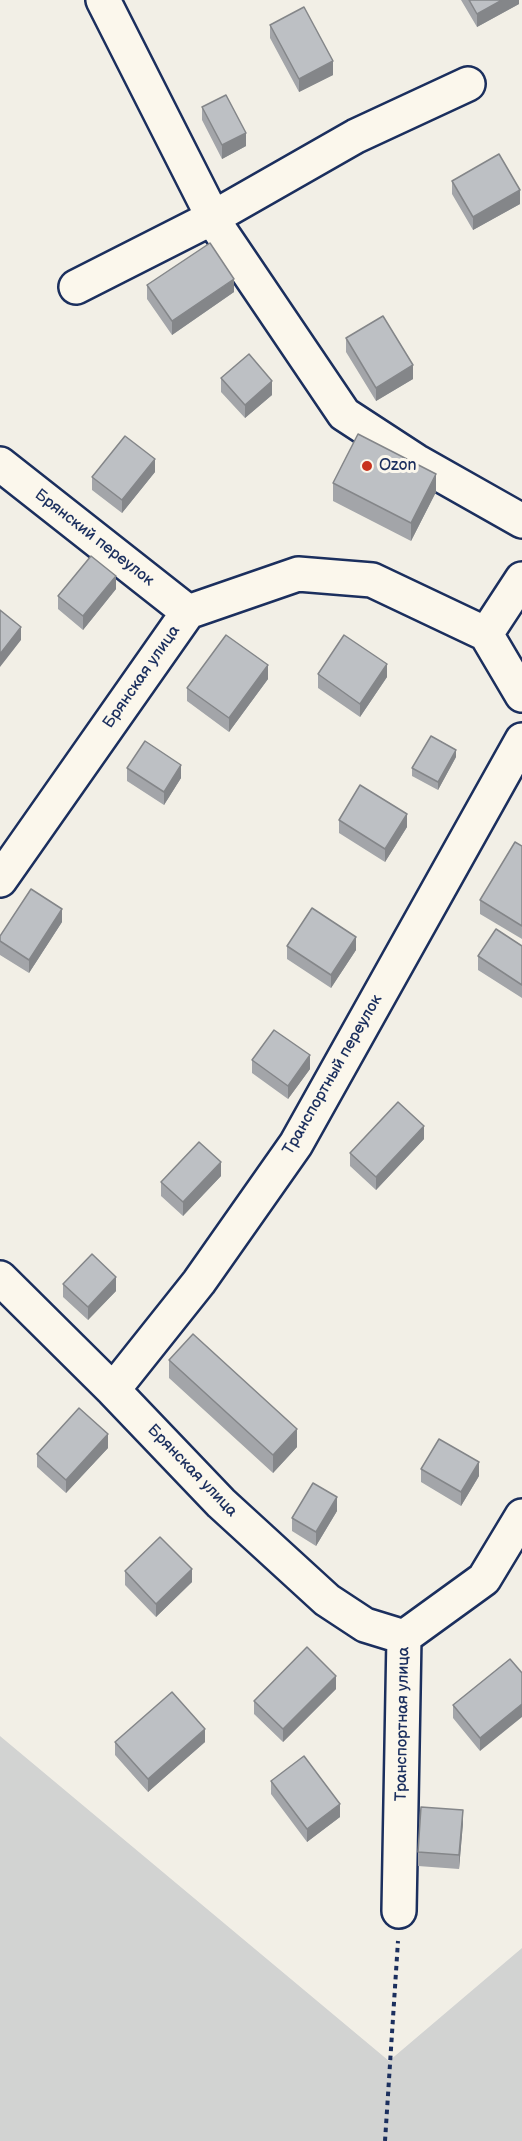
<!DOCTYPE html>
<meta charset="utf-8">
<style>
body{margin:0}
canvas{display:block;background:#f2efe6}
</style>
<canvas width="522" height="2141"></canvas>
<script>
const c = document.querySelector('canvas').getContext('2d');
c.lineJoin = 'round';
function paint(path, color) { c.fillStyle = color; c.fill(path, 'evenodd'); }
function stroke(path, color, width, dash) { c.strokeStyle = color; c.lineWidth = width; c.lineCap = dash ? 'butt' : 'round'; c.setLineDash(dash || []); c.stroke(path); }
function drawText(font, color, halo, rows, align = 'center') {
  c.font = font + ' "Balsamiq Sans",sans-serif'; c.lineWidth = 6; c.setLineDash([]); c.textBaseline = 'middle'; c.strokeStyle = halo; c.fillStyle = color; for (const [text, x, y, turn = 0] of rows) {
    c.save(); c.translate(x, y); c.rotate((+turn || 0) * Math.PI / 180); c.textAlign = isNaN(turn) ? turn : align; if (halo) c.strokeText(text, 0, 0); c.fillText(text, 0, 0); c.restore();
  }
}
paint(new Path2D(`
 M0,1736L389,2061L522,1948V2141H0Z`), '#d2d3d2');
const minor = new Path2D(`
 M103,0L219,229L344,414L416,461L522,521
 M76,287L214,217L356,136L468,84
 M0,464L188,612
 M486,634L522,695
 M486,634L522,579
 M0,880L188,612L298,574L372,580L486,634
 M0,1278L113,1390L221,1503L327,1600L365,1625L404,1637
 M113,1390L199,1282L296,1144L522,740
 M399,1911L404,1637L484,1579L522,1516`);
stroke(minor, '#1b2f5e', 38);
stroke(new Path2D(`
 M385,2141L398,1941`), '#1b2f5e', 4, [4.5, 4.5]);
stroke(minor, '#fbf7ec', 33);
paint(new Path2D(`
 M461,0H519V4L477,27Z
 M270,25L333,75L299,92L270,38Z
 M202,107L246,146L222,159L202,120Z
 M452,181L520,204L473,230L452,194Z
 M147,285L234,292L172,335L147,299Z
 M346,338L413,379L376,401L346,352Z
 M221,378L272,395L245,418L221,392Z
 M155,472L122,513L92,490V477Z
 M333,483L436,492L411,541L333,501Z
 M116,589L83,630L58,609V596Z
 M318,674L387,677L360,717L318,688Z
 M268,679L229,732L187,701V688Z
 M456,757L438,790L412,776V768Z
 M127,768L181,778L164,805L127,781Z
 M339,820L407,827L385,862L339,833Z
 M522,846V939L480,914V900Z
 M62,922L29,973L0,955V936Z
 M287,946L356,950L331,988L287,959Z
 M522,946V998L478,970V956Z
 M252,1060L310,1069L288,1099L252,1073Z
 M424,1139L376,1190L350,1166V1153Z
 M221,1176L183,1216L161,1196V1182Z
 M63,1284L116,1291L88,1320L63,1297Z
 M169,1360L297,1447L273,1473L169,1378Z
 M108,1448L66,1493L37,1467V1454Z
 M421,1469L479,1476L461,1506L421,1482Z
 M337,1511L316,1546L292,1531V1518Z
 M125,1571L192,1582L156,1617L125,1585Z
 M510,1659L480,1751L453,1718V1705Z
 M336,1689L283,1742L254,1714V1701Z
 M115,1742H205L148,1792L115,1755Z
 M271,1781L340,1817L307,1842L271,1794Z
 M463,1823L459,1869L418,1866V1852Z`), '#a3a5a9');
paint(new Path2D(`
 M502,0H519V4L477,27V14Z
 M333,61V75L299,92V79Z
 M246,133V146L222,159V145Z
 M520,190V204L473,230V217Z
 M234,279V292L172,335V321Z
 M413,365V379L376,401V388Z
 M272,381V395L245,418V405Z
 M155,459V472L122,513V500Z
 M436,474V492L411,541V523Z
 M116,576V589L83,630V616Z
 M21,627V640L0,667V654Z
 M387,664V677L360,717V704Z
 M268,665V679L229,732V718Z
 M456,750V757L438,790V782Z
 M181,765V778L164,805V792Z
 M407,814V827L385,862V849Z
 M62,909V922L29,973V960Z
 M356,937V950L331,988V975Z
 M310,1055V1069L288,1099V1086Z
 M424,1126V1139L376,1190V1177Z
 M221,1162V1176L183,1216V1202Z
 M116,1277V1291L88,1320V1307Z
 M297,1429V1447L273,1473V1455Z
 M108,1434V1448L66,1493V1480Z
 M479,1462V1476L461,1506V1492Z
 M337,1497V1511L316,1546V1532Z
 M192,1569V1582L156,1617V1604Z
 M336,1676V1689L283,1742V1729Z
 M522,1704V1717L480,1751V1738Z
 M205,1729V1742L148,1792V1779Z
 M340,1804V1817L307,1842V1829Z
 M463,1810V1823L459,1869V1855Z`), '#848689');
const building = new Path2D(`
 M469,0H502L477,14Z
 M304,7L333,61L299,79L270,25Z
 M226,95L246,133L222,145L202,107Z
 M499,154L520,190L473,217L452,181Z
 M210,243L234,279L172,321L147,285Z
 M383,316L413,365L376,388L346,338Z
 M249,354L272,381L245,405L221,378Z
 M358,434L436,474L411,523L333,483Z
 M125,436L155,459L122,500L92,477Z
 M91,556L116,576L83,616L58,596Z
 M0,610L21,627L0,654Z
 M226,635L268,665L229,718L187,688Z
 M344,635L387,664L360,704L318,674Z
 M431,736L456,750L438,782L412,768Z
 M145,741L181,765L164,792L127,768Z
 M360,785L407,814L385,849L339,820Z
 M515,842L522,846V926L480,900Z
 M31,889L62,909L29,960L0,941V936Z
 M312,908L356,937L331,975L287,946Z
 M496,929L522,946V985L478,956Z
 M274,1030L310,1055L288,1086L252,1060Z
 M398,1102L424,1126L376,1177L350,1153Z
 M199,1142L221,1162L183,1202L161,1182Z
 M92,1254L116,1277L88,1307L63,1284Z
 M193,1334L297,1429L273,1455L169,1360Z
 M79,1408L108,1434L66,1480L37,1454Z
 M439,1439L479,1462L461,1492L421,1469Z
 M313,1483L337,1497L316,1532L292,1518Z
 M160,1537L192,1569L156,1604L125,1571Z
 M307,1647L336,1676L283,1729L254,1701Z
 M510,1659L522,1673V1704L480,1738L453,1705Z
 M172,1692L205,1729L148,1779L115,1742Z
 M304,1756L340,1804L307,1829L271,1781Z
 M421,1807L463,1810L459,1855L418,1852Z`);
paint(building, '#bdc0c4');
stroke(building, '#848689', 1.5);
for (const [x, y, r, color] of [
 [367,466,6,"#c8321e"]
]) { const dot = new Path2D(); dot.arc(x, y, r, 0, 2 * Math.PI); c.fillStyle = color; c.fill(dot); stroke(dot, '#fbf7ec', 2); }
drawText('16px', '#1b2f5e', '#fbf7ec', [
 ["Ozon",379,466]
], 'left');
drawText('16px', '#1b2f5e', '#fbf7ec', [
 ["Брянский переулок",94,538,38],
 ["Брянская улица",142,677,-55],
 ["Транспортный переулок",333,1075,-60],
 ["Брянская улица",192,1471,46],
 ["Транспортная улица",403,1724,-89]
]);
</script>
